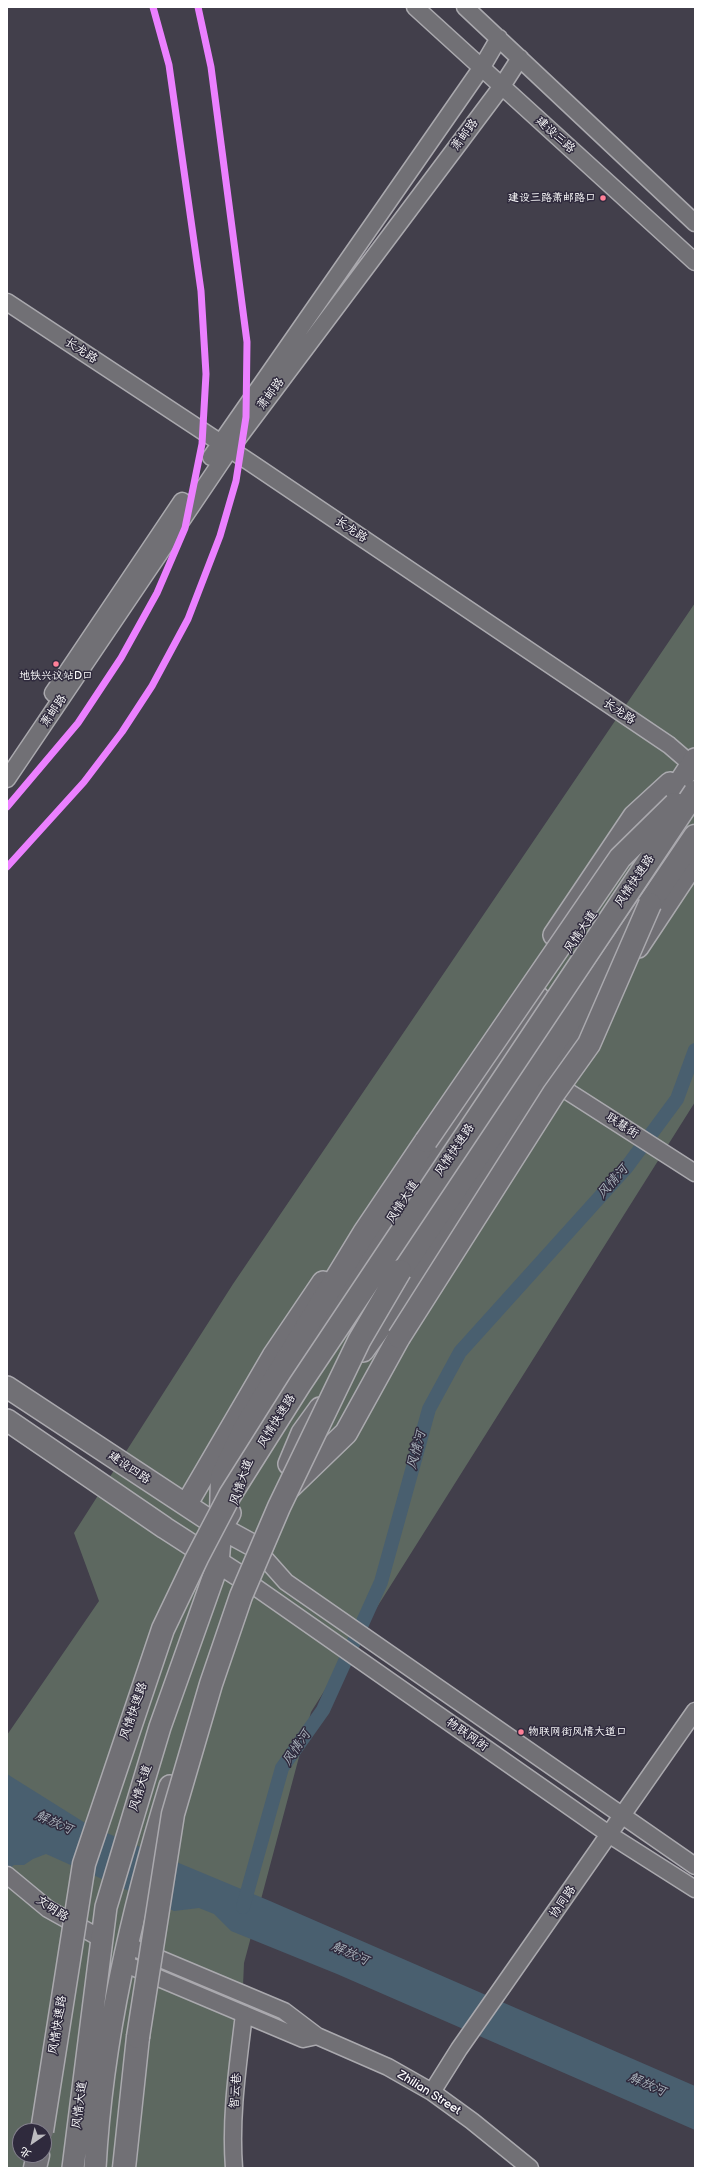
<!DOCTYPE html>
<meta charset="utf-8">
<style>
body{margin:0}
#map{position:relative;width:702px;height:2175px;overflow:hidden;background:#423f4b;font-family:"Balsamiq Sans","LXGW WenKai TC",sans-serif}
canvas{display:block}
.frame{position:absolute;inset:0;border:8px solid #fff;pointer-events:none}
.north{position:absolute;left:12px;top:2123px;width:40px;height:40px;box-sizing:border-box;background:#2f2a3d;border:1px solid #827f8b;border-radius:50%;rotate:214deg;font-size:11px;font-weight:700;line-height:16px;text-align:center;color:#fff}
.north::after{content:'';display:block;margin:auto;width:14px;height:18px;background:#bdbcc0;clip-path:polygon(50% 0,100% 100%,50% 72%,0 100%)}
</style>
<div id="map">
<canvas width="702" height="2175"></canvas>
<div class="frame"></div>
<div class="north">北</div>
</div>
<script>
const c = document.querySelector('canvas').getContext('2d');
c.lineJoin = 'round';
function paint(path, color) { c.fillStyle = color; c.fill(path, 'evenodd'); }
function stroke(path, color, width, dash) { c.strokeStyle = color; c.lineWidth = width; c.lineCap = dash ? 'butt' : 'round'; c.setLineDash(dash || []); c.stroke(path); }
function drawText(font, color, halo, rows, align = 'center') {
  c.font = font + ' "Balsamiq Sans","LXGW WenKai TC",sans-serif'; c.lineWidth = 3; c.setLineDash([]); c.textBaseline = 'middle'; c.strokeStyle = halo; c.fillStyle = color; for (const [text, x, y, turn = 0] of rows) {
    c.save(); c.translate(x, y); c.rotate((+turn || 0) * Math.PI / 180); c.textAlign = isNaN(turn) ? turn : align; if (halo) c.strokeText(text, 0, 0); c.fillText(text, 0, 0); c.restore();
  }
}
paint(new Path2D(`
 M695,603V1102L311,1712L244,1963L235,2168H7V1735L99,1601L74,1533L233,1284ZM20,2131H44V2155H20Z`), '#5d6860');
paint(new Path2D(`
 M7,1774L90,1826L270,1901L695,2086V2130L337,1974L231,1931L214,1914L199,1908L174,1911L46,1854L33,1859L24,1865H14L7,1870Z`), '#495f6f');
stroke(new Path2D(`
 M243,1907L282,1768L323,1710L381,1582L429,1409L460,1352L626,1168L677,1099L695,1050`), '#495f6f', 14);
const minor = new Path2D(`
 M415,7L695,262
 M465,7L695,223
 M7,302L251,463L669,745L691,764
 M211,457L482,67L499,38
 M53,693L182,501
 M7,779L230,449L502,86L520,58
 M550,1080L695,1173
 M254,1546L286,1582L695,1866
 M241,1577L610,1835L695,1889
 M7,1875L48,1909L100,1938
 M127,1945L284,2011L317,2036L388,2067L432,2092L472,2121L530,2168
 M123,1963L303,2039L317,2036
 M432,2092L459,2049L695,1711
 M234,2168C230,2116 238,2065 244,2014`);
const major = new Path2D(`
 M657,817L695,759
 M554,935L634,816L670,783
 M638,947L695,861
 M363,1351L395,1307L599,1005
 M7,1387L221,1528L254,1546
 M7,1420L165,1528L241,1577
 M263,1425L297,1365L538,997
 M289,1464L302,1433L320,1408
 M186,1505L273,1356L323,1282
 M73,2168L106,1907L160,1727L218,1564L221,1528L230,1513
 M95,2168C102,2038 132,1910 170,1786`);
const highway = new Path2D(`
 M400,1271L695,836
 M289,1488L346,1433L399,1337
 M221,1516L222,1476L245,1428L364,1233L426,1141
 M35,2168L38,2155
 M124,2168L138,2037`);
stroke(minor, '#aaa9ae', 19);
stroke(major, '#aaa9ae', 24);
stroke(highway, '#aaa9ae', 25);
stroke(minor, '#717075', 16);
stroke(major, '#717075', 21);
stroke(highway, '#717075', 22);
const highwayBridge = new Path2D(`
 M426,1141L620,858L675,804
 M399,1337L554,1093L589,1044L650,904
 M138,2037L173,1814L211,1684L241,1596L279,1507L359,1341L400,1271
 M42,2131L84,1864L163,1629L197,1558L230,1495L300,1384L695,792`);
stroke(highwayBridge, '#aaa9ae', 25, []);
stroke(highwayBridge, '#717075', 22);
stroke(new Path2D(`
 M7,807L78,723L121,658L157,593L185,528L202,444L206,374L201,291L169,65L153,7
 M7,867L84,782L122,732L152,686L188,619L220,536L236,481L246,417L247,342L211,67L198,7`), '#eb80ff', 7);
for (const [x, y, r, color] of [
 [603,198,3.5,"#ff8098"],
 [56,664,3.5,"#ff8098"],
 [521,1732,3.5,"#ff8098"]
]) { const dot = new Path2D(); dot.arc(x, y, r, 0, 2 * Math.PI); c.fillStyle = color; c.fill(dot); stroke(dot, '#2f2a3d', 1.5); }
drawText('11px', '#fff', '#2f2a3d', [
 ["建设三路萧邮路口",596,198],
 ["地铁兴议站D口",56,676,"center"],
 ["物联网街风情大道口",528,1732,"left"]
], 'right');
drawText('12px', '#fff', '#2f2a3d', [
 ["萧邮路",465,135,-53],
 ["建设三路",555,135,42],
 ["长龙路",81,351,33],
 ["萧邮路",271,394,-53],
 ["长龙路",351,530,34],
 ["萧邮路",54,711,-55],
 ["长龙路",619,712,34],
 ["风情快速路",635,881,-56],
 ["风情大道",581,932,-56],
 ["联慧街",622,1126,33],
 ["风情快速路",455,1150,-56],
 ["风情大道",403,1202,-57],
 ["风情快速路",277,1421,-58],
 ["建设四路",129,1468,34],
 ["风情大道",242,1482,-71],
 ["风情快速路",134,1711,-71],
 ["物联网街",467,1735,35],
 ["风情大道",141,1788,-72],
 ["协同路",563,1902,-55],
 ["文明路",52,1909,34],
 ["风情快速路",58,2025,-81],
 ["智云巷",236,2091,-85],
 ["Zhilian Street",429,2093,32],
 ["风情大道",80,2105,-83]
]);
drawText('italic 13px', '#aeb8c0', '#2f2a3d', [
 ["风情河",613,1182,-49],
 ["风情河",417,1450,-75],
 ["风情河",297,1748,-56],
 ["解放河",54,1823,24],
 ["解放河",350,1954,24],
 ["解放河",647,2085,24]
]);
</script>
